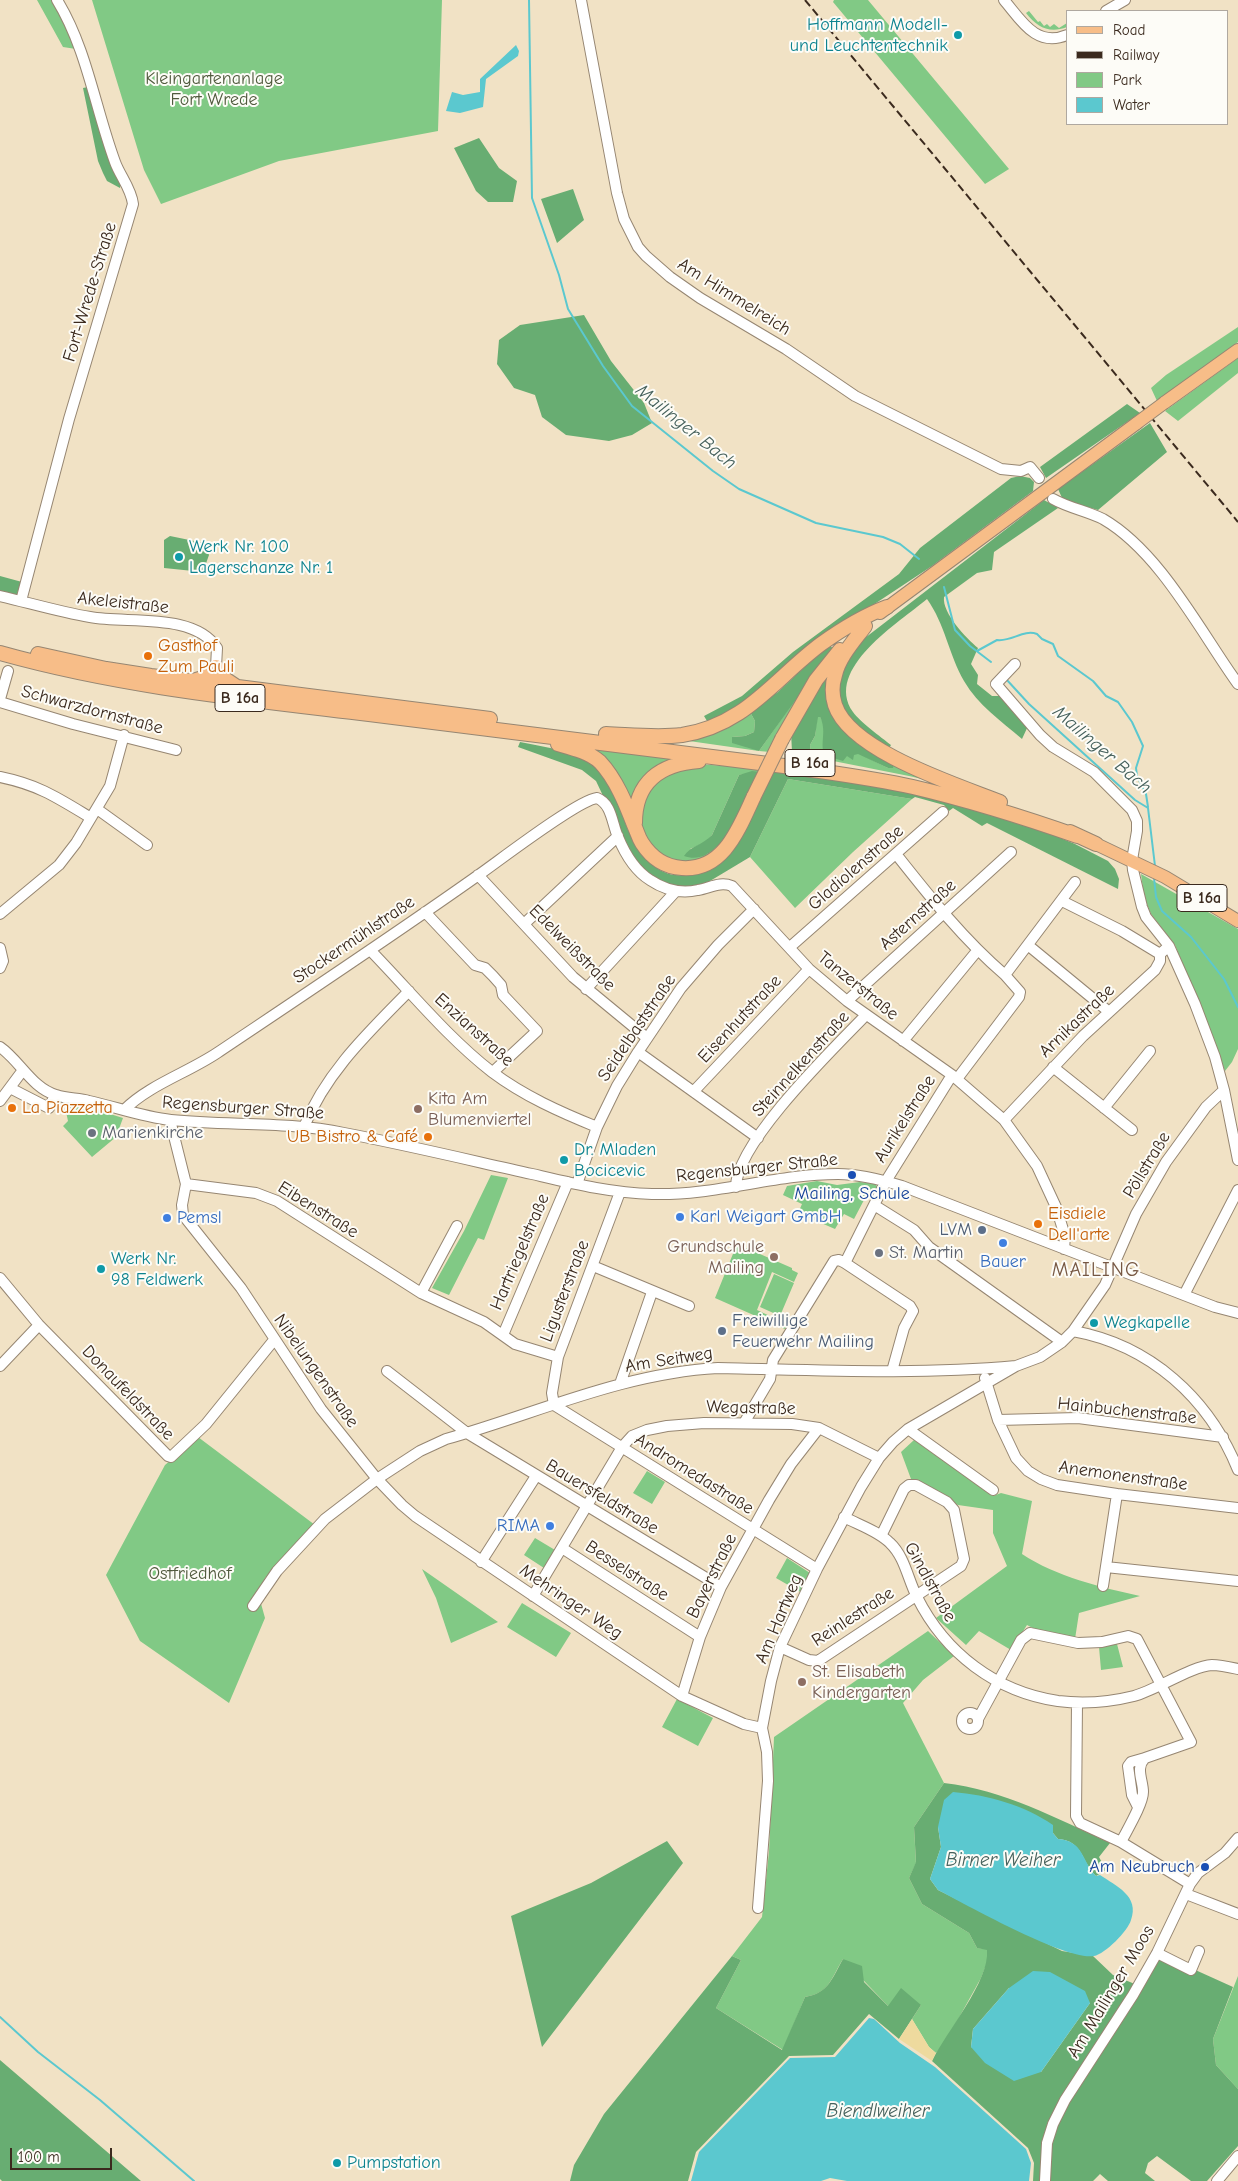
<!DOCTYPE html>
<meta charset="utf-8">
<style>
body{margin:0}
#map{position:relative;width:1238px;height:2181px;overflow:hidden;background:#f1e2c5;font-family:"Comic Neue",sans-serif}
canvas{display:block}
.legend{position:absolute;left:1066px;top:10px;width:162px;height:115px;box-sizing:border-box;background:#fdfcf7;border:1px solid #afa8a0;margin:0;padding:6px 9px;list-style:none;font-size:15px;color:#3b2a1e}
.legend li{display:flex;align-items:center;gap:10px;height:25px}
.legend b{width:25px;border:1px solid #afa8a0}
.scale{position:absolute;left:10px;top:2148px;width:102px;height:22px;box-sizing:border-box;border:2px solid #3b2a1e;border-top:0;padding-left:6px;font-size:15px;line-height:18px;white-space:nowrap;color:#3b2a1e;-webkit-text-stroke:4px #fdfcf7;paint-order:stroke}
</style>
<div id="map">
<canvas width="1238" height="2181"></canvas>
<ul class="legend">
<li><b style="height:6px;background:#f7bd88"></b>Road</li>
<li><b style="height:6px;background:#3b2a1e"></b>Railway</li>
<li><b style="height:14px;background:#81c985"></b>Park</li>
<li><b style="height:14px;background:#5bc8cf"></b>Water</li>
</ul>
<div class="scale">100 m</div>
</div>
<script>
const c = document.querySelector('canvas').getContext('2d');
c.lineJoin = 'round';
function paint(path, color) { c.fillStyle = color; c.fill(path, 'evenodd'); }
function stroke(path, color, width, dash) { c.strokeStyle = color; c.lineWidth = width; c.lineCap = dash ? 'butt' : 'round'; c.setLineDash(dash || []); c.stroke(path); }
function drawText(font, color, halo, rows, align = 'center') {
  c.font = font + ' "Comic Neue",sans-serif'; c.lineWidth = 4; c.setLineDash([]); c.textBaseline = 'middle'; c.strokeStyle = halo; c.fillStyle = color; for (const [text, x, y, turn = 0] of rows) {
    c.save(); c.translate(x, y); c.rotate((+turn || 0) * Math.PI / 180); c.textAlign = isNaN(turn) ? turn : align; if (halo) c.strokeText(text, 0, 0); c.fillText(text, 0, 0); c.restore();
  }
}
paint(new Path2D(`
 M37,0H54L76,49L63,47Z
 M92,0H442L438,131L279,161L161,204L144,170Z
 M834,0H868L1009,169L985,184L833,2Z
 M1029,11L1038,22L1040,21L1044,26L1047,24L1050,27L1054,24L1059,28L1067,23V27C1049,34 1037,27 1026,13Z
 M1238,327V342L1157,401L1151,388L1166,375Z
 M1238,358V373L1178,421L1165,411Z
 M802,690L770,752L759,751L682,740L750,712L755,721L754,732L745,736L732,737L759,751Z
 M817,717H820L825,726L824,733L847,756L858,753L888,768L894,765L859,745L846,731L952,786L909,776L808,756L811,753L810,745L815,736Z
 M578,745L682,758L632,806Z
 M694,764L762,768L760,772L739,775L712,835L706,842L690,849L707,854L722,843C716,852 711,854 701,859C670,872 637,844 640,811C641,801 651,788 655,779Z
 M788,779L912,799L853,852L795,908L750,857Z
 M1141,874L1238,929V1049L1232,1062L1225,1071L1175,945L1151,914L1144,897Z
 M78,1104L123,1118L116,1137L92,1157L63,1126L68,1121L65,1107Z
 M491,1175L508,1178L484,1240L478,1238L449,1295L432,1288L464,1231Z
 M817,1181L837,1185L860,1182L875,1184L878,1187L873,1198L864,1200L854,1219L844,1214L835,1229L798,1213L802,1204L783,1195L787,1186Z
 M737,1244L792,1268V1270L798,1273L794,1282L772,1272L757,1310L787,1324L785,1329L715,1298Z
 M774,1274L794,1283L780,1316L760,1307Z
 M198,1437L315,1525L265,1578L260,1600L265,1618L229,1703L140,1641L106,1575L165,1465Z
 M914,1440L993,1496L1001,1493L1032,1501L1022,1554C1057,1577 1100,1587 1140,1596L1079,1613L1075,1639L1042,1633L1027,1625L1011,1650L979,1631L966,1645L936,1618L1007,1566L993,1533V1510L958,1505L915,1481L911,1479L901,1452Z
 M647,1471L665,1482L652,1504L633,1493Z
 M535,1538L555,1550L544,1568L524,1555Z
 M787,1558L810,1573L802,1593L776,1578Z
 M422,1569L498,1622L451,1643L436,1598Z
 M522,1603L571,1633L556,1657L507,1627Z
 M928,1631L954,1656L923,1680L903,1703L944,1783L914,1827L916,1863L909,1878L922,1904L969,1933L977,1948L987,1949L988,1960L981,1978L946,2041L936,2053L929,2047L912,2019L921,2005L889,2007L843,1959C831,1978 830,1993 805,1997L783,2050L716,2008L741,1960L732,1956L762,1917L769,1852L774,1737Z
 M1117,1644L1123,1667L1101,1670L1099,1647Z
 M677,1699L713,1718L698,1746L662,1727Z
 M1238,1976V2089L1216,2065L1213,2039Z`), '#81c985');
paint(new Path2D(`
 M88,87L121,182L120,188L107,181L103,173L98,161L83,88Z
 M479,138L499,168L517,181L513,202H488L476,191L454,148Z
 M573,189L584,220L557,243L541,199Z
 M584,315L611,361L644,403L652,423L632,435L609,441L566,435L542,417L535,395L514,388L497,364L499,340L520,325Z
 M1127,404L1140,413L1046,478L1040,467Z
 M1150,423L1167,452L1098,510L1063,500L1058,489Z
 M1020,476L1030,478L1034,482L1033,491L932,566L870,607L753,700L711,722L707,721L704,716L742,696L793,652L899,574L920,548L1011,478Z
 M1044,500L1058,508L994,552L992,570L977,573L944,597C942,613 966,638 978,648L971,664L978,675L977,684L992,696H1002L1028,726L1022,739C1001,721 978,705 964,681C949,655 945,624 927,599C900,622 823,669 853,712C860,722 881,737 891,745L888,750L854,726L836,694L845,659L861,641Z
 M170,536L204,543L209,555L203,572L164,568V540Z
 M0,576L22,582L16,596L0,591Z
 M828,645L833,648L759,751L732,743V737L745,736L754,732L755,721L750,712L778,692Z
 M827,679L829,700L846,731L859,745L894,765L893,768H888L858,754L854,755L853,760L847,756L843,761L824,755C820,741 827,731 820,717H818L815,736L810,745L811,753L808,756L792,752L791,732L815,690Z
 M520,742C541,746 560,749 579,757C583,759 590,760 593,763C597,765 600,771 603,775C619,795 620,814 631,836C639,853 655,873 675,875C734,881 753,812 774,770L914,793L1029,825L1075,844L1108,861L1115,869L1119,879L1118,889L987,823L982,826L953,808L949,811L944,805L915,797L912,799L788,779L750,857L700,887L676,889L657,881L642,869L631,855L596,781L582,770L518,747Z
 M752,771L760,772C748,797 722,870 684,856C690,846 703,845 712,835L739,775Z
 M944,1783C1004,1790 1056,1818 1110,1843L1099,1857L1106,1870L1096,1876C1081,1861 1083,1841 1058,1839L1053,1833L938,1827L941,1847L930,1879L938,1890L1062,1951L1093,1956L1113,1975L1142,1987L1160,1954L1233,1987L1213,2039L1216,2065L1238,2089V2146L1207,2181H1191L1157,2156L1148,2163L1145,2173L1155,2181H1108L1100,2174L1093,2181H1033L1034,2163L1028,2148L932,2061C946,2032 990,1981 987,1950L977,1948L969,1933L922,1904L909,1878L916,1862L914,1827ZM1009,1988L1090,2003L1041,2072L971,2047L973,2029Z
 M667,1841L683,1863L542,2047L511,1916L591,1883Z
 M732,1956L741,1960L716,2008L782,2050L805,1997C829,1993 832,1978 843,1959L862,1966L864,1982L888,2006L901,1988L921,2005L899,2039L869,2014L833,2055L789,2056L696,2152L688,2181H570L574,2165L604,2114Z
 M0,2061V2060L141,2181H2L0,2179Z`), '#68ad72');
paint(new Path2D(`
 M912,2019L929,2047L936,2053L932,2061L899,2039Z`), '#eeda9e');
paint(new Path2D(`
 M516,45L519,51L518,56L486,79L483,107L460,113L446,111L452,92L463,95L480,92V79Z
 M953,1792C988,1795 1024,1805 1053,1825V1833L1058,1839C1084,1841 1081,1860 1096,1876L1100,1875C1116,1886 1140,1896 1131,1920C1128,1931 1105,1954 1094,1956C1066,1961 967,1905 938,1890L930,1879L941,1847L938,1827L944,1800Z
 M1033,1971L1050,1972L1085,1991L1090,2003L1041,2072L1014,2081L985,2063L971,2047L973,2029L1009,1988Z
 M869,2018L874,2019L900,2043L935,2067L1026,2149L1031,2163L1029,2181H847L830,2178L821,2181H691L699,2152L790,2058L835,2057Z`), '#5bc8cf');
stroke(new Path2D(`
 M529,0L532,198L559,275L568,309L603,366L632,406L713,471L739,489L816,523L883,537L900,544L919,559
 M944,587L955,630L970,646L991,662
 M977,651L997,640C1012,642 1023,629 1037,634L1042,639L1053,644L1058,656L1093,681L1106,696L1118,702L1132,722L1143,746L1136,768L1137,776L1146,794L1148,807
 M1006,679L1029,704L1135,800L1148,808L1155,866
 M1154,878L1156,897L1162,911L1191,937L1224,979L1238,1007
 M0,2017L38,2052L100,2100L194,2181`), '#5bc8cf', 2);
const minor = new Path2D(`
 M581,0L617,193L624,219L638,247L646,256L670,277L700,298L786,349L855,396L1001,469L1021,471L1030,467L1039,478
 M1004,0C1021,20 1036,48 1067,35
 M1106,11L1125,0
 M1053,499C1069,508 1087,511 1103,519C1160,552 1200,631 1238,684
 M0,596C30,603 60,612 90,617C127,624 194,612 217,648L216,667
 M21,601L69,419L133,204C131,188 120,176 115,162C95,108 87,49 57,0
 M1015,664L996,684L1040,735L1053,747L1094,772L1132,810L1137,821V831L1132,860L1133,870L1142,907L1146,917L1169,946L1195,1004L1215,1057L1224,1090L1238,1160
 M0,699L8,671
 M0,702L73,724L176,750
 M0,777C39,785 58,798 91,818
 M97,809L147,845
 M896,854C930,897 963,939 1005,975
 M478,875L573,977L647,1038
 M1062,901L1122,931L1160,954
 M425,912L475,965L485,968L493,976L501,985L503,995L537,1031L493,1072
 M0,914L59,865L76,843L110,786L124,735
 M524,924L618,836
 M1029,946L1108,1011
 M790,947L943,812
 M0,948L3,961L0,968
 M370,950C410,991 447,1037 492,1072C524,1096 560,1112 597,1127
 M586,989L676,891
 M847,1001L1011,852
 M903,1041L977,951
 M0,1047C20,1061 32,1088 56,1095C67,1099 78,1098 89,1101C116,1107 143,1117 171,1120C229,1126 287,1121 344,1133C407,1145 469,1160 532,1174C571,1183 611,1193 652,1194C715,1196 775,1174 838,1174C860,1174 882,1180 902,1186L1215,1307L1238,1313
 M638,1052L758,1138
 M1053,1067L1132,1130
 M957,1079L1019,997L1020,992L1005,975L1075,882
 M10,1088L49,1108L55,1095
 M694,1091L809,969
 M0,1101L23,1070
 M1104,1108L1150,1051
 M124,1110C149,1085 187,1073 217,1053C305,994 394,935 480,874C500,860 578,800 597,798C612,804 612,824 618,837C625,854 634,870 650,880C665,890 681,894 698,890C710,888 720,881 732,886L809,969L847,1001L952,1075L1004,1120L1037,1166L1056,1207L1065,1236L1064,1249
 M170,1120L186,1184L182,1205L183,1215L241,1288L321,1409L377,1479L325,1519L277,1571L253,1606
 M1004,1120L1083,1036L1155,970L1160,961V954L1169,946
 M304,1127C326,1072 369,1032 409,991
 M186,1184L256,1193L277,1201L421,1293L484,1322L515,1344L558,1357
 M577,1184L597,1127L617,1086L638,1052L681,988L718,945L754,909
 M736,1187C736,1143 834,1048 865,1016
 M620,1192L558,1357L552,1393L554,1405L817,1569
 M874,1205L914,1230L929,1247L1062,1342
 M845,1263L910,1306L913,1311L904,1328L892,1371
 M593,1266L689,1306
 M0,1278L39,1325L168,1456L171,1457L206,1424L274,1340
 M421,1293L457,1226
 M1184,1295L1238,1190
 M1073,1331C1150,1345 1209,1398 1238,1470
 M503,1335L568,1182
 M0,1366L39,1325
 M387,1371L467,1433L721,1587
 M985,1378L998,1420L1016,1458L1028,1471L1041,1479L1057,1485L1117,1494L1238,1508
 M620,1384L652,1292
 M998,1420L1078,1418L1223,1437
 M744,1423L770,1379L773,1360L834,1261L839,1260L845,1263L886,1181L952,1075
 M908,1429L993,1490
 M844,1517C859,1525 878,1531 890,1543C905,1557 908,1580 917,1597C945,1653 996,1692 1058,1701C1083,1704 1110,1702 1134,1696C1156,1690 1192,1666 1212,1665C1220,1665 1229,1667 1238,1669
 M562,1548L700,1637
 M481,1562L536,1476
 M1106,1567L1238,1581
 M1103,1586L1117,1494
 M533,1596L622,1447L632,1436L647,1430L667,1426L704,1423L792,1424L819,1428L879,1458
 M780,1647L809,1660L818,1661L961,1566L964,1559L954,1510L947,1502L916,1485H909L904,1489L881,1536
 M682,1696L700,1637L721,1587L769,1500L791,1464L819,1428
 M1077,1703L1076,1816L1080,1823L1121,1842L1190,1884
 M962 1721a8 8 0 1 1 16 0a8 8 0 1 1-16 0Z
 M978,1719L1021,1640L1030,1633L1078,1643L1102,1642L1128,1636L1137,1639L1191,1742L1145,1758C1135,1768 1143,1780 1143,1792C1143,1804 1127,1830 1121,1842
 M762,1728L744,1724L682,1696L415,1516L402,1505L377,1479L420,1451L446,1439C535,1414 623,1373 718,1368C817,1370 917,1375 1016,1366
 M1138,1807L1132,1795L1128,1766L1131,1762L1145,1758
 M1186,1894L1238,1914
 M758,1908L768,1781L767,1752L762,1728L771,1681L780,1647L817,1569L861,1487L879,1458L893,1442L908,1429L1016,1366L1040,1357L1062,1342L1073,1331L1105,1285L1136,1214L1166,1162L1206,1107L1224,1090
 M1157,1953L1191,1970L1199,1951
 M1045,2181L1047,2143L1053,2124L1065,2100L1133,1995L1157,1953L1190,1884L1198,1873L1225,1853L1238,1838
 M1217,2181L1238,2156`);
const major = new Path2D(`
 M1164,403L1238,350
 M880,613L1137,423
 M1096,844L1165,877L1238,921`);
const highway = new Path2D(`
 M865,626C854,641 839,657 835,675C832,684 832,696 835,705C850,751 957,785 1000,802
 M0,653C121,687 245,699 369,714C510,731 651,749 792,767C832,773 873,778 913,787C968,800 1023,817 1077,836
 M38,654L106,669L151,676L490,719
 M193,681L206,677L216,667L225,679L237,687
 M606,734C631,735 657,738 682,735C746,725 774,679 821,644C842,629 863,616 887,607
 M782,739L816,680L840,650
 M558,744C572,748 589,752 600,762C616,779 626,804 634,825C637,831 638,837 642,843C651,857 664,867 682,868C724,871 739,828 754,796
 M635,823C635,782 660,764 699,761
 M1070,832L1096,844`);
stroke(minor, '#968672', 12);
stroke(major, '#968672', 14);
stroke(highway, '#968672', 16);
stroke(minor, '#fff', 10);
stroke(major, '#f7bd88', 12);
stroke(highway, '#f7bd88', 14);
stroke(new Path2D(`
 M805,0L1238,522`), '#3b2a1e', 2, [8, 4]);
const majorBridge = new Path2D(`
 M1137,423L1164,403`);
const highwayBridge = new Path2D(`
 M754,796L782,739`);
stroke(majorBridge, '#968672', 14, []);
stroke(highwayBridge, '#968672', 16, []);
stroke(majorBridge, '#f7bd88', 12);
stroke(highwayBridge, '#f7bd88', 14);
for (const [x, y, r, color] of [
 [958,35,5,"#0f9aa8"],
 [179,557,5,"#0f9aa8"],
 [148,656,5,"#e8710a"],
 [12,1108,5,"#e8710a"],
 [418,1109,5,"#8d6e63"],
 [92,1133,5,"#6b7280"],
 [428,1137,5,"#e8710a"],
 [564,1160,5,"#0f9aa8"],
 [852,1175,5,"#1a4fb4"],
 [680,1217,5,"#3f7fe0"],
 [167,1218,5,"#3f7fe0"],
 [1038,1224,5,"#e8710a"],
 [982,1230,5,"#5c6f8a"],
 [1003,1243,5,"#3f7fe0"],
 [879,1253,5,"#6b7280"],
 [774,1257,5,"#8d6e63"],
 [101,1269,5,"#0f9aa8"],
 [1094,1323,5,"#0f9aa8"],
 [722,1331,5,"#5c6f8a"],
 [550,1526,5,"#3f7fe0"],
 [802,1682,5,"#8d6e63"],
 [1205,1867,5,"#1a4fb4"],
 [337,2163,5,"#0f9aa8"]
]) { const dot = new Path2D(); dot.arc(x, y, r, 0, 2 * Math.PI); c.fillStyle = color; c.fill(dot); stroke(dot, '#fdfcf7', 2); }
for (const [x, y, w] of [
 [240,698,50],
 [810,763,50],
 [1202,898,50]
]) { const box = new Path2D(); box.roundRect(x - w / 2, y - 13.5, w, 27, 4); c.fillStyle = '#fdfcf7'; c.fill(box); stroke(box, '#3b2a1e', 1); }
drawText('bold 16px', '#3b2a1e', null, [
 ["B 16a",240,698],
 ["B 16a",810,763],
 ["B 16a",1202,898]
]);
drawText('18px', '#0d838f', '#fdfcf7', [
 ["Hoffmann Modell-",948,25,"right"],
 ["und Leuchtentechnik",948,46,"right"],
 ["Werk Nr. 100",189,547],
 ["Lagerschanze Nr. 1",189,568],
 ["Dr. Mladen",574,1150],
 ["Bocicevic",574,1171],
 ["Werk Nr.",111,1259],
 ["98 Feldwerk",111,1280],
 ["Wegkapelle",1104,1323],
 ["Pumpstation",347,2163]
], 'left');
drawText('18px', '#505a3d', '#fdfcf7', [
 ["Kleingartenanlage",214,79],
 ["Fort Wrede",214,100],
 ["Ostfriedhof",190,1574]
]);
drawText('18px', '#3b2a1e', '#fdfcf7', [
 ["Fort-Wrede-Straße",90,292,-73],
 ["Am Himmelreich",734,297,32],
 ["Akeleistraße",123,603,6],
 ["Schwarzdornstraße",92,710,15],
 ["Gladiolenstraße",856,868,-41],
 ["Asternstraße",918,915,-42],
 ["Stockermühlstraße",354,940,-34],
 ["Edelweißstraße",572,948,45],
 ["Tanzerstraße",858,986,39],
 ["Eisenhutstraße",740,1019,-47],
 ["Arnikastraße",1077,1021,-44],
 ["Seidelbaststraße",637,1028,-56],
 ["Enzianstraße",474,1030,42],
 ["Steinnelkenstraße",801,1064,-48],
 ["Regensburger Straße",243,1108,4],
 ["Aurikelstraße",905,1119,-58],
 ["Pöllstraße",1147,1165,-59],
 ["Regensburger Straße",757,1168,-6],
 ["Eibenstraße",318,1210,32],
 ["Hartriegelstraße",520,1252,-67],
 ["Ligusterstraße",565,1291,-69],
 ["Am Seitweg",669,1360,-9],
 ["Nibelungenstraße",316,1371,55],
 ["Donaufeldstraße",128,1393,46],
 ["Wegastraße",751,1408,1],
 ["Hainbuchenstraße",1127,1411,6],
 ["Andromedastraße",694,1474,32],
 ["Anemonenstraße",1123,1476,8],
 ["Bauersfeldstraße",602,1497,31],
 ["Besselstraße",627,1571,33],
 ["Bayerstraße",712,1576,-64],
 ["Gindlstraße",930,1582,61],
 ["Mehringer Weg",571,1602,34],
 ["Reinlestraße",853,1617,-33],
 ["Am Hartweg",779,1619,-67],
 ["Am Mailinger Moos",1111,1992,-59]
]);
drawText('18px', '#c56008', '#fdfcf7', [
 ["Gasthof",158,646],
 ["Zum Pauli",158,667],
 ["La Piazzetta",22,1108],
 ["UB Bistro & Café",418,1137,"right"],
 ["Eisdiele",1048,1214],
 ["Dell'arte",1048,1235]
], 'left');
drawText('18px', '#785e54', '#fdfcf7', [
 ["Kita Am",428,1099],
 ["Blumenviertel",428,1120],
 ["Grundschule",764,1247,"right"],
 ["Mailing",764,1268,"right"],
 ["St. Elisabeth",812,1672],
 ["Kindergarten",812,1693]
], 'left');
drawText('18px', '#5b616d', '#fdfcf7', [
 ["Marienkirche",102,1133],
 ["St. Martin",889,1253]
], 'left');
drawText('18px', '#164399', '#fdfcf7', [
 ["Mailing, Schule",852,1194],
 ["Am Neubruch",1195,1867,"right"]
]);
drawText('18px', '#366cbe', '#fdfcf7', [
 ["Karl Weigart GmbH",690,1217],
 ["Pemsl",177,1218],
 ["Bauer",1003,1262,"center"],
 ["RIMA",540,1526,"right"]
], 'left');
drawText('18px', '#4e5e75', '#fdfcf7', [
 ["LVM",972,1230],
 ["Freiwillige",732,1321,"left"],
 ["Feuerwehr Mailing",732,1342,"left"]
], 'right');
drawText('italic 19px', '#46615c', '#fdfcf7', [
 ["Mailinger Bach",686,427,39],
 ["Mailinger Bach",1102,750,41],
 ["Birner Weiher",1003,1861],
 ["Biendlweiher",878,2112]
]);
c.letterSpacing = '1px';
drawText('20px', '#775843', '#fdfcf7', [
 ["MAILING",1096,1270]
]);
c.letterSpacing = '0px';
</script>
